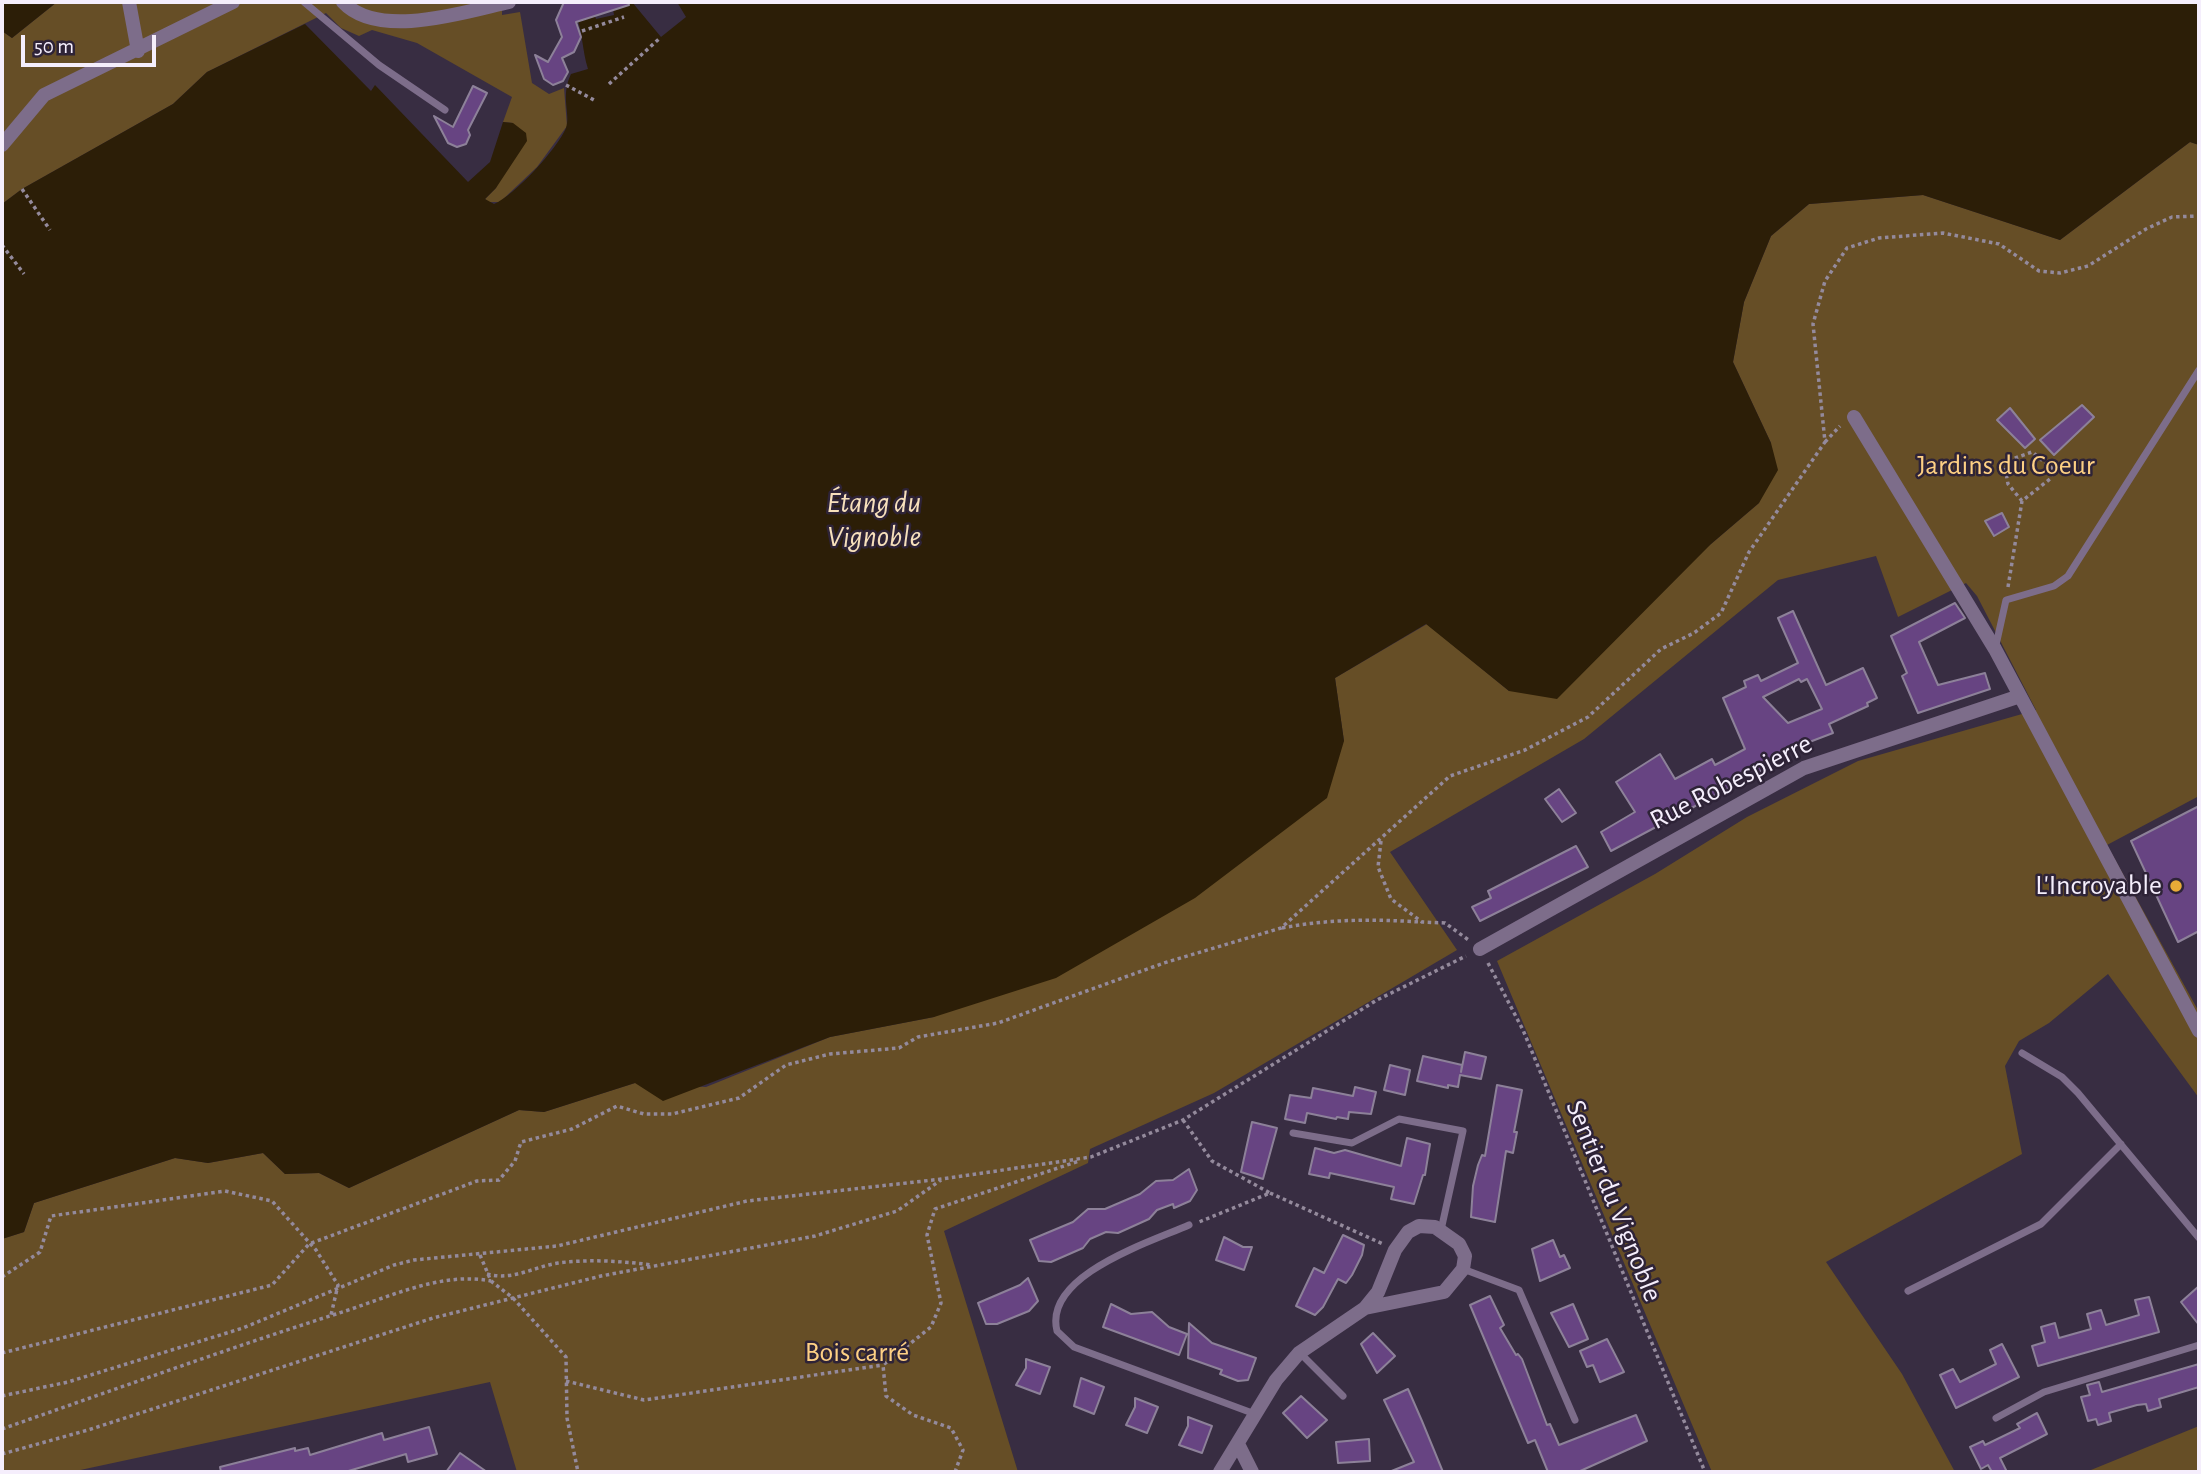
<!DOCTYPE html>
<meta charset="utf-8">
<style>
body{margin:0}
#map{position:relative;width:2201px;height:1474px;overflow:hidden;background:#382d42;font-family:"Alegreya Sans",sans-serif}
canvas{display:block}
.frame{position:absolute;inset:0;border:4px solid #f5eefc;pointer-events:none}
.scale{position:absolute;left:21px;top:35px;width:135px;height:32px;box-sizing:border-box;border:4px solid #f5eefc;border-top:0;padding-left:9px;font-size:21px;line-height:24px;white-space:nowrap;color:#f5eefc;-webkit-text-stroke:5px #2e2337;paint-order:stroke}
</style>
<div id="map">
<canvas width="2201" height="1474"></canvas>
<div class="frame"></div>
<div class="scale">50 m</div>
</div>
<script>
const c = document.querySelector('canvas').getContext('2d');
c.lineJoin = 'round';
function paint(path, color) { c.fillStyle = color; c.fill(path, 'evenodd'); }
function stroke(path, color, width, dash) { c.strokeStyle = color; c.lineWidth = width; c.lineCap = dash ? 'butt' : 'round'; c.setLineDash(dash || []); c.stroke(path); }
function drawText(font, color, halo, rows, align = 'center') {
  c.font = font + ' "Alegreya Sans",sans-serif'; c.lineWidth = 5; c.setLineDash([]); c.textBaseline = 'middle'; c.strokeStyle = halo; c.fillStyle = color; for (const [text, x, y, turn = 0] of rows) {
    c.save(); c.translate(x, y); c.rotate((+turn || 0) * Math.PI / 180); c.textAlign = isNaN(turn) ? turn : align; if (halo) c.strokeText(text, 0, 0); c.fillText(text, 0, 0); c.restore();
  }
}
paint(new Path2D(`
 M57,2H502V15L520,12L532,83L549,94L564,88L567,126L537,167L500,202H488L485,199L496,188L513,123L503,122L512,97L417,43L372,30L359,36L341,28L326,13L207,72L173,104L22,189L2,204V31L12,38Z
 M2190,142L2199,145V796L2107,845L2199,1012V1098L2108,974L2049,1023L2019,1041L2005,1066L2022,1154L1826,1262L1902,1374L1955,1472H1712L1497,961L1655,874L1747,817L1858,761L2036,710L1977,596L1966,583L1898,617L1876,556L1778,580L1584,739L1390,852L1457,950L1214,1093L1090,1149L1088,1163L944,1231L1018,1472H517L490,1382L71,1472H2V1239L24,1232L34,1203L175,1158L208,1163L263,1153L285,1174L319,1173L349,1188L519,1110L544,1112L635,1083L706,1087L830,1037L934,1017L1344,741L1335,678L1427,624L1509,691L1711,544L1759,503L1771,443L1733,362L1744,302L1771,236L1809,204L1923,195L2060,240Z
 M2199,1426V1472H2086Z`), '#664e26');
paint(new Path2D(`
 M2,2H57L12,38L2,31Z
 M612,2H632L661,37L686,17L677,2H2199V145L2190,142L2060,240L1923,195L1809,204L1771,236L1744,302L1733,362L1771,443L1778,470L1759,503L1711,544L1557,699L1509,691L1426,624L1335,678L1344,741L1327,798L1195,898L1056,978L934,1017L830,1037L663,1101L635,1083L544,1112L519,1110L349,1188L319,1173L285,1174L263,1153L208,1163L175,1158L34,1203L24,1232L2,1239V204L22,189L173,104L207,72L305,24L371,91L375,85L468,182L490,162L503,122L513,123L526,133L527,141L496,188L485,199L494,204C515,195 557,149 566,128C571,114 560,97 571,74L588,69C582,50 583,33 576,15L591,6L596,19L614,15Z`), '#2c1e07');
const building = new Path2D(`
 M564,2H628L629,5L576,22L581,37L574,52L562,58L568,72L563,81L553,85L544,79L535,55L548,62L562,37L556,20Z
 M473,86L487,93L468,130L470,135L466,144L457,147L448,143L434,116L453,127Z
 M2082,405L2094,417L2054,455L2040,440Z
 M2010,408L2035,439L2025,448L1997,420Z
 M2002,513L2009,527L1994,536L1985,521Z
 M1955,603L1965,618L1919,642L1938,685L1985,673L1990,689L1918,713L1902,676L1907,673L1891,636Z
 M1793,611L1826,685L1863,668L1877,698L1867,703L1868,706L1829,724L1833,733L1778,754L1781,760L1774,764L1611,851L1601,832L1635,812L1616,782L1660,754L1675,779L1712,759L1715,765L1745,749L1723,698L1746,687L1744,681L1758,675L1761,681L1798,663L1778,618ZM1799,679L1801,682L1807,679L1822,709L1788,723L1763,697Z
 M1559,789L1576,813L1562,822L1545,799Z
 M2199,806V931L2178,942L2131,841Z
 M1576,846L1588,867L1480,921L1472,907L1491,898L1488,891Z
 M1465,1052L1486,1057L1481,1079L1460,1075L1458,1087L1448,1085V1088L1417,1081L1423,1056L1462,1065L1461,1072Z
 M1390,1065L1410,1070L1405,1095L1384,1090Z
 M1497,1085L1522,1090L1514,1132H1517L1513,1153L1506,1151L1495,1222L1471,1217L1473,1186L1478,1165L1482,1155L1485,1156Z
 M1355,1087L1376,1092L1371,1114L1349,1112L1348,1119L1337,1117L1336,1119L1307,1113L1305,1123L1285,1119L1290,1095L1311,1098L1313,1088L1353,1096Z
 M1252,1122L1277,1128L1263,1179L1241,1172Z
 M1407,1138L1430,1144L1425,1175H1423L1414,1204L1391,1199L1394,1187L1330,1173L1329,1178L1309,1174L1315,1148L1334,1153L1345,1150L1401,1166Z
 M1189,1169L1197,1190L1190,1201L1174,1208L1173,1204L1157,1210L1149,1219L1118,1233L1106,1232L1090,1239L1083,1248L1051,1262L1039,1261L1030,1240L1073,1222L1088,1209H1105L1140,1194L1156,1181L1173,1180Z
 M1343,1235L1364,1245L1362,1255L1352,1275L1346,1283L1338,1279L1323,1307L1315,1315L1296,1306L1314,1268L1324,1273Z
 M1224,1237L1243,1247H1252L1244,1270L1216,1260Z
 M1553,1240L1560,1257L1564,1255L1570,1268L1540,1281L1532,1249Z
 M1028,1278L1038,1301L1029,1311L997,1324H986L978,1303L1020,1285Z
 M2199,1286V1325L2181,1302Z
 M1490,1296L1504,1325L1500,1328L1516,1355L1518,1354L1522,1359L1547,1425L1550,1424L1559,1445L1636,1415L1647,1441L1578,1472H1548L1535,1440L1528,1443L1470,1305Z
 M2149,1297L2159,1332L2038,1366L2032,1346L2045,1342L2041,1327L2055,1323L2059,1338L2091,1329L2087,1314L2101,1310L2106,1325L2139,1315L2135,1300Z
 M1111,1304L1131,1314L1152,1312L1169,1327L1187,1334L1179,1355L1103,1327Z
 M1573,1304L1588,1339L1569,1347L1551,1313Z
 M1189,1323L1212,1343L1256,1358L1248,1380L1238,1381L1220,1374L1222,1370L1188,1358Z
 M1373,1333L1395,1356L1377,1373L1361,1344Z
 M1607,1339L1624,1372L1600,1382L1593,1365L1587,1367L1580,1351Z
 M2002,1344L2019,1377L1956,1408L1940,1375L1953,1369L1960,1382L1996,1364L1990,1350Z
 M1026,1359L1050,1367L1040,1394L1016,1385L1026,1368Z
 M2199,1364V1387L2159,1399L2161,1407L2148,1411L2146,1404L2137,1405L2109,1413L2111,1421L2098,1425L2096,1419L2088,1421L2081,1397L2090,1395L2087,1385L2099,1382L2102,1392Z
 M1081,1378L1104,1387L1094,1414L1074,1406Z
 M1408,1389L1422,1421L1443,1472H1389L1414,1462L1384,1400Z
 M1301,1396L1327,1420L1307,1438L1283,1413Z
 M1135,1398L1158,1407L1147,1433L1126,1425L1135,1407Z
 M2037,1413L2047,1434L2000,1458L2007,1472H1992L1988,1465L1981,1469L1970,1447L1983,1441L1985,1445L2020,1428L2017,1424Z
 M1188,1417L1212,1426L1202,1453L1179,1445L1188,1426Z
 M429,1427L437,1454L408,1462L406,1454L345,1472H221L220,1467L295,1448V1451L308,1448L310,1455L382,1433L384,1440Z
 M1369,1439L1370,1461L1338,1463L1336,1442Z
 M460,1453L487,1472H446Z`);
paint(building, '#674482');
stroke(building, '#8d8199', 2);
stroke(new Path2D(`
 M582,31L624,17
 M609,84L660,38
 M566,85L594,100
 M22,189L50,230
 M2,245L24,274
 M1825,442L1840,426
 M2008,587L2022,501L2050,479L2053,469L2032,452L2004,462L2008,484L2022,501
 M1381,841L1378,867L1391,899L1422,922L1445,923L1470,941
 M1282,928C1328,919 1373,919 1420,922
 M1488,963L1523,1030L1705,1472
 M1183,1120L1212,1161L1270,1193L1199,1222
 M1270,1193L1383,1244
 M480,1255L491,1281L513,1298L566,1357L567,1418L578,1472
 M487,1274C513,1281 533,1267 558,1263C589,1259 621,1261 652,1265
 M2,1277L40,1252L51,1216L225,1191L272,1201L316,1250L338,1285L331,1315
 M2,1353L272,1285L309,1244L477,1181L499,1180L515,1161L521,1142L572,1129L617,1106L644,1114H672L739,1098L786,1065L830,1054L899,1048L918,1037L998,1023L1164,963L1281,928L1450,776L1525,750L1588,717L1661,649L1694,633L1721,613L1749,552L1825,442L1813,324L1825,281L1847,248L1879,238L1943,233L1999,244L2039,271L2060,273L2088,266L2146,229L2172,217L2199,216
 M566,1381L644,1400L883,1365
 M2,1396L68,1382L243,1328L394,1265L414,1260L557,1246L747,1201L942,1179L1091,1157L1183,1120L1377,1000L1466,956
 M2,1429C113,1390 224,1350 336,1314C385,1299 440,1271 491,1281
 M2,1454L88,1430L433,1318L601,1276L815,1236L897,1211L941,1180
 M955,1472L963,1450L951,1428L913,1415L886,1396L883,1365L931,1327L941,1303L927,1235L935,1209L1079,1161`), '#948a9c', 3.5, [3.5, 3.5]);
stroke(new Path2D(`
 M304,2L379,65L445,110
 M1996,645L2006,600L2054,586L2068,576L2199,370
 M2022,1053L2062,1077L2078,1093L2199,1238
 M1293,1133L1352,1143L1399,1119L1463,1131L1441,1230
 M1189,1225C1151,1242 1043,1275 1057,1331L1074,1347L1255,1414
 M1463,1269L1519,1290L1575,1420
 M1908,1291L2041,1224L2121,1144
 M1300,1353L1343,1396
 M1996,1418L2044,1392L2199,1345`), '#7d6d8a', 7);
stroke(new Path2D(`
 M129,2L138,51
 M343,2C378,40 465,12 509,2
 M2,145L44,95L233,2
 M1854,417L1995,649L2199,1031
 M1480,949L1804,768L2020,696
 M1238,1444L1252,1472
 M1220,1472L1276,1380L1299,1353L1365,1308L1444,1292L1463,1269L1465,1256L1459,1244L1435,1227L1419,1226L1408,1232L1395,1250L1378,1292L1365,1308`), '#7d6d8a', 14);
for (const [x, y, r, color] of [
 [2176,886,7,"#e8ab37"]
]) { const dot = new Path2D(); dot.arc(x, y, r, 0, 2 * Math.PI); c.fillStyle = color; c.fill(dot); stroke(dot, '#2e2337', 2.5); }
drawText('28px', '#fed084', '#2e2337', [
 ["Jardins du Coeur",2006,466],
 ["Bois carré",857,1353]
]);
drawText('28px', '#f5eefc', '#2e2337', [
 ["Rue Robespierre",1731,782,-27],
 ["Sentier du Vignoble",1614,1201,68]
]);
drawText('28px', '#f5eefc', '#2e2337', [
 ["L'Incroyable",2162,886]
], 'right');
drawText('italic 30px', '#f7e0bc', '#2e2337', [
 ["Étang du",874,503],
 ["Vignoble",874,537]
]);
</script>
